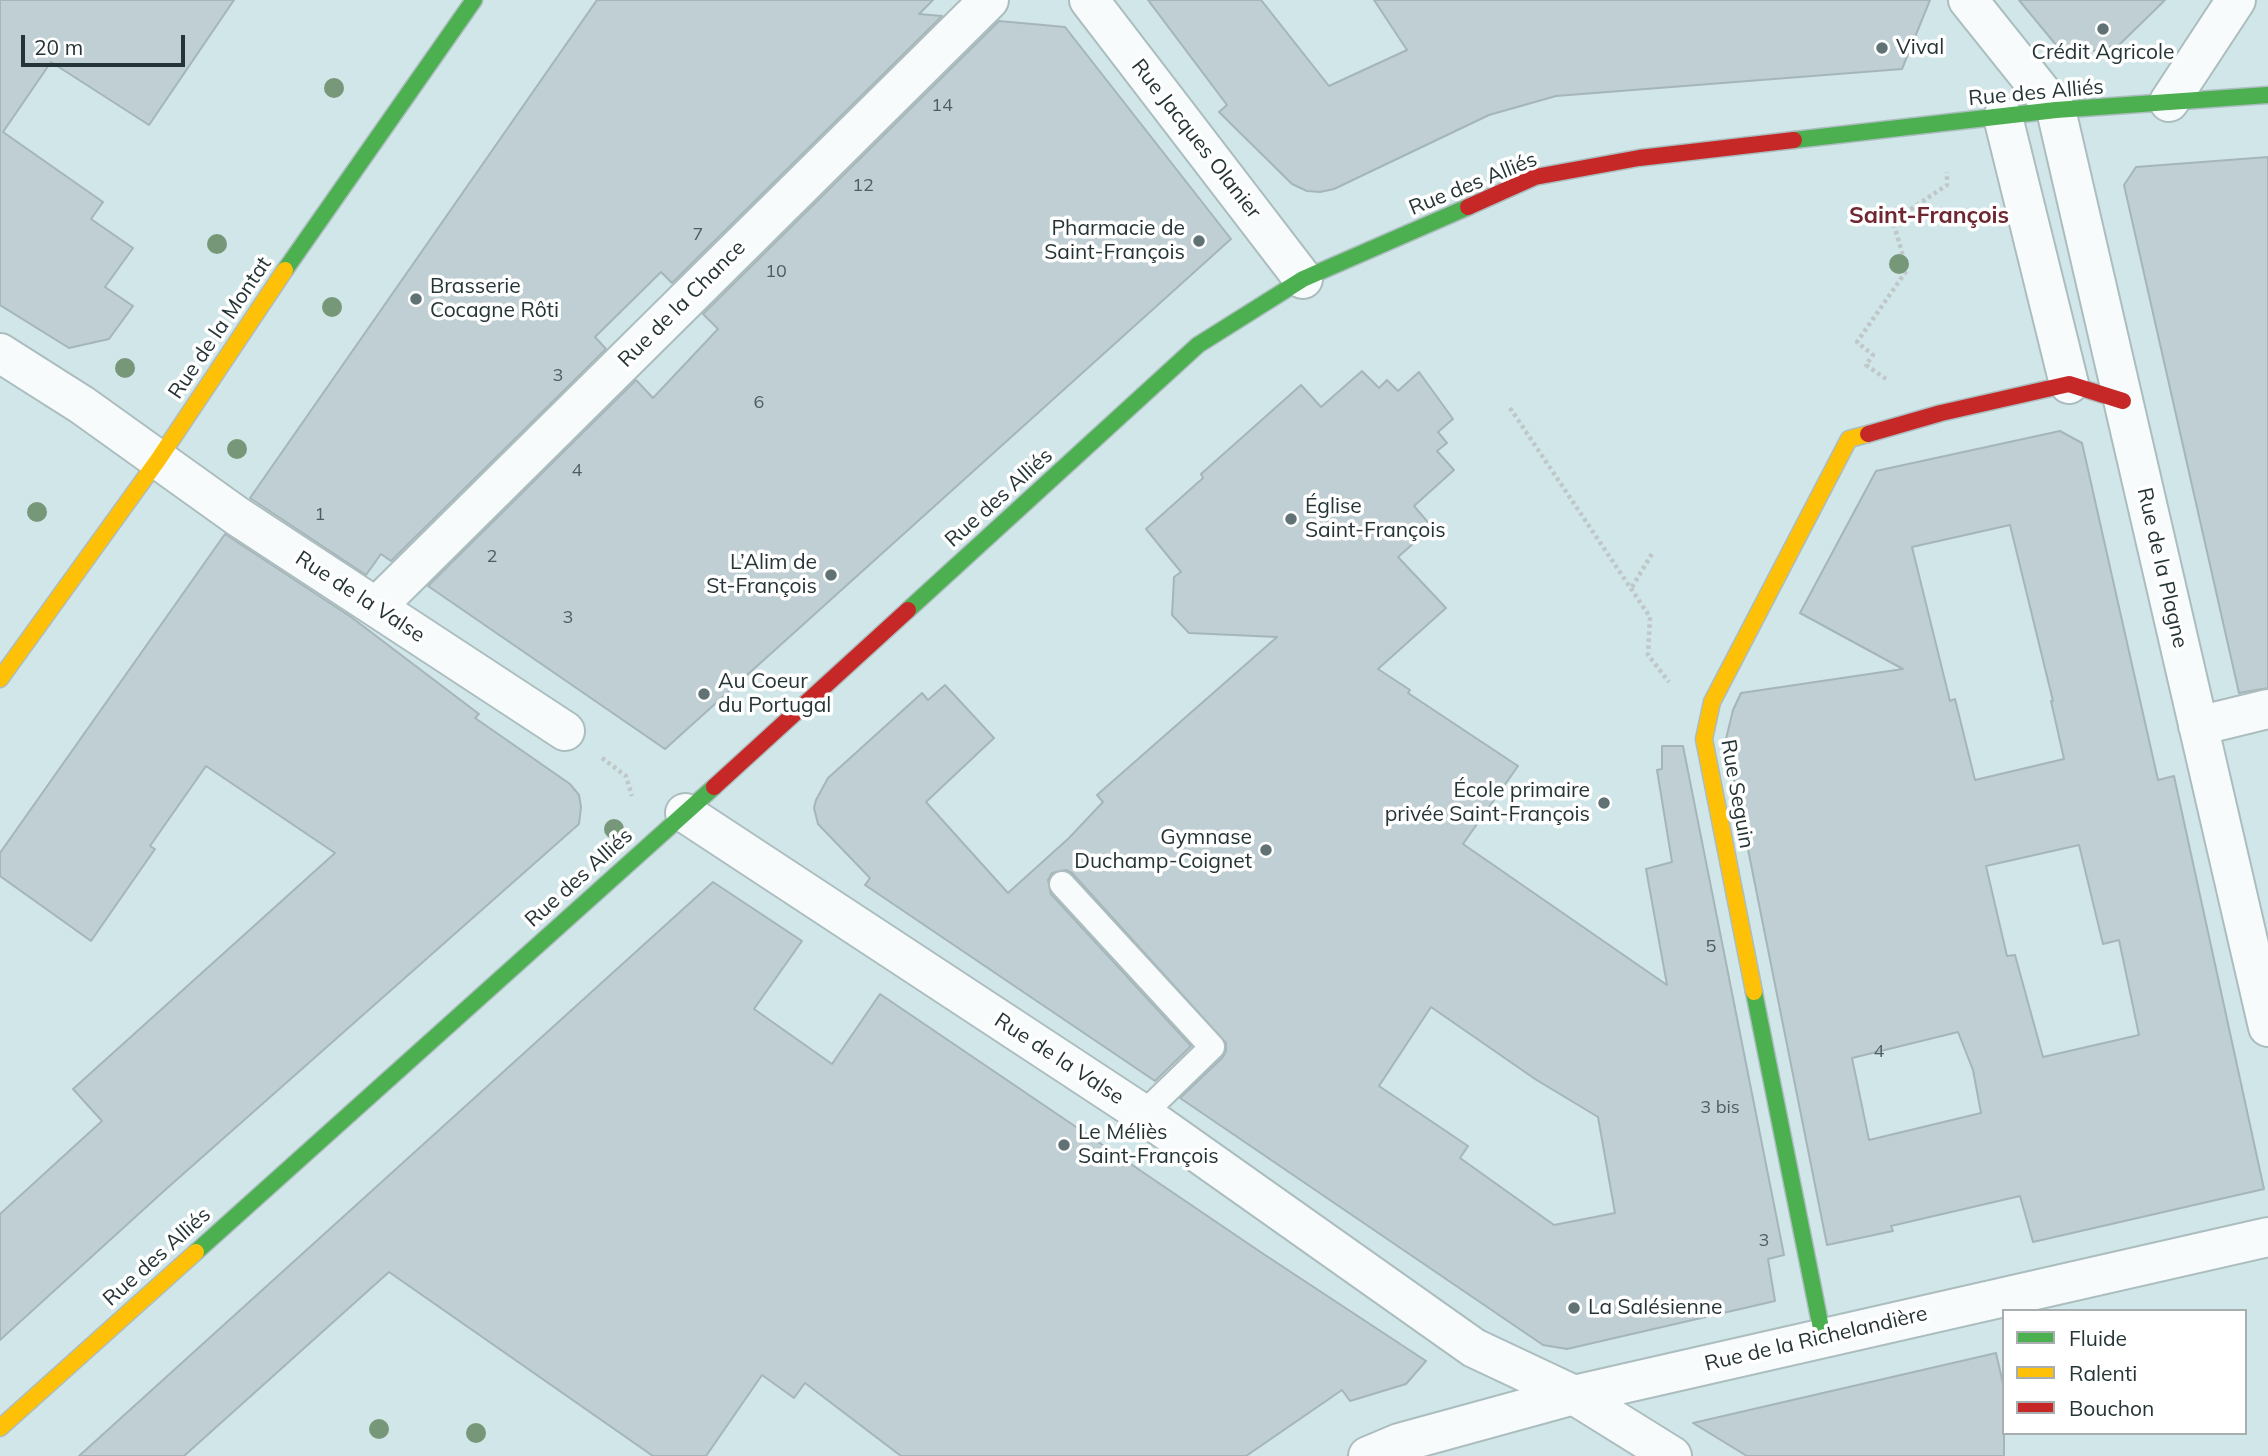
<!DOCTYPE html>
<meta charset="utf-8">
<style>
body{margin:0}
#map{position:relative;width:2268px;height:1456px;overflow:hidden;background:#d0e6e8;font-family:Mulish,sans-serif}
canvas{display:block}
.legend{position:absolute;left:2002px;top:1309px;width:245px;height:126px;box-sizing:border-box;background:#fff;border:2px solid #a8aeaf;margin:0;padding:9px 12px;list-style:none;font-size:21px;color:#253436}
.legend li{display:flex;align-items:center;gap:14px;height:35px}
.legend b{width:35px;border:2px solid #a8aeaf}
.scale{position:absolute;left:21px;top:35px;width:164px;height:32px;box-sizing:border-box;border:4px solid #253436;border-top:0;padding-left:9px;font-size:21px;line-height:24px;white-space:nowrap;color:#253436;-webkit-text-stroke:5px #fff;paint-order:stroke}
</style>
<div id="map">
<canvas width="2268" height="1456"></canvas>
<ul class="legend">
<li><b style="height:9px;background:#4caf50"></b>Fluide</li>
<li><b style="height:9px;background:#ffc107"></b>Ralenti</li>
<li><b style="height:9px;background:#c62828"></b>Bouchon</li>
</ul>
<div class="scale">20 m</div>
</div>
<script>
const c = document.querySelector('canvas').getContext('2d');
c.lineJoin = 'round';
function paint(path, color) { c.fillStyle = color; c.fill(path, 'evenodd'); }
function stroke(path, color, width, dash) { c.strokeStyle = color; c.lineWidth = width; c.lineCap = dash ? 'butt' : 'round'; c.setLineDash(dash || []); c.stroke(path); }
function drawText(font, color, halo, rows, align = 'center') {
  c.font = font + ' Mulish,sans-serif'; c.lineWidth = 7; c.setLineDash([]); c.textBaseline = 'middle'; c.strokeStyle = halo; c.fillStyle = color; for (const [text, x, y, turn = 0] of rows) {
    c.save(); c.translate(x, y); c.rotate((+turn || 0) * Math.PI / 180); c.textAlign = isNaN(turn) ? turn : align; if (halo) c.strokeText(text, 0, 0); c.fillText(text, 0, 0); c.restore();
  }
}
const building = new Path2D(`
 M0,0H234L149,125L51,62L3,132L103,202L91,219L133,248L105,287L133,306L109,339L69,348L0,305Z
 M597,0H933L919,14L942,16L672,283L661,272L595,337L606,349L391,561L381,554L366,575L250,498Z
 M1148,0H1261L1329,86L1407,50L1374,0H1930L1902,69L1556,96L1489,115L1334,189L1320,192L1307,191L1292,184L1219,112L1227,105Z
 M2019,0H2165L2119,45L2066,57Z
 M999,21L1065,27L1231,239L665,749L428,586L636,380L653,398L718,329L703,314Z
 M2268,157V688L2239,693L2124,185L2136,167Z
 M1362,371L1379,388L1387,380L1398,391L1419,372L1453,419L1438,432L1447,443L1437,451L1454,470L1414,506L1432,527L1398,557L1446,608L1378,669L1410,690L1408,693L1518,766L1463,844L1667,985L1646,869L1672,862L1657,770L1662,769V746H1683L1784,1255L1768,1259L1775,1301L1567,1349L1543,1345L1180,1098L1222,1058L1226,1051V1043L1072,873L1066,870L1052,873L1048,880L1051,894L1191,1046L1155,1081L865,885L870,878L818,824L814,808L816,800L828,778L922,693L928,700L945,685L994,738L926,802L1008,893L1069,838L1103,802L1097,795L1277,637L1189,633L1172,615L1174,577L1181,572L1146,529L1203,478L1201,474L1301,385L1321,407ZM1431,1007L1535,1079L1598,1117L1615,1213L1554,1225L1460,1158L1468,1146L1379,1086Z
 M2060,431L2082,443L2158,780L2174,776L2264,1189L2033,1242L2020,1196L1891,1226L1893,1231L1827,1245L1726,739L1733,710L1741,693L1903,669L1800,613L1876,471ZM2010,525L2053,701H2051L2064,759L1975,780L1955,699L1950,701L1912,547ZM2079,845L2103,944L2119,940L2139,1035L2043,1057L2015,955L2007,956L1986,866ZM1958,1032L1973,1070L1981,1113L1869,1140L1852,1058Z
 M225,534L351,617L479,714L475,718L570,784L579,795L581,807L579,824L165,1190L0,1340V1214L102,1121L73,1089L335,853L206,766L150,846L155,849L91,941L0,876V853Z
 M713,882L802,941L754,1009L832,1064L880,994L1262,1253L1426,1361L1406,1384L1350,1401L1342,1390L1246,1456H901L805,1383L794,1398L762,1375L706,1456H653L389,1272L184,1456H79Z
 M1996,1353L2004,1388V1456H1747L1693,1423Z`);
paint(building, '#bfcfd4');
stroke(building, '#a6b5b9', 2);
const lane = new Path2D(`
 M1062,884L1212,1047L1143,1114`);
const street = new Path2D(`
 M1089,0L1303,279
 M1968,0L2056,110L2268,1027
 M2169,102L2236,0
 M2003,117L2069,384
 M0,353L82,405L237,516L565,731
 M376,607L989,0
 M2198,726L2268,709
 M685,813L1143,1114L1474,1348L1574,1395L1672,1456
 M1368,1456L1399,1443L1574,1395L2268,1237`);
const fast = new Path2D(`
 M1794,140L2056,110L2268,95
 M285,270L474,0
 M908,610L1198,345L1303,279L1468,207
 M1754,992L1823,1338
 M196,1252L714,787`);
const slow = new Path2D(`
 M0,679L158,460L285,270
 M1754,992L1704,739L1712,702L1849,439L1868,434
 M0,1428L196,1252`);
const jam = new Path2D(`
 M1468,207L1535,177L1639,158L1794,140
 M1868,434L1941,413L2069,384L2123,401
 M714,787L908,610`);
stroke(lane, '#acbdbf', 28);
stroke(street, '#acbdbf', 42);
stroke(fast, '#acbdbf', 19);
stroke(slow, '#acbdbf', 19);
stroke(jam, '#acbdbf', 19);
stroke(new Path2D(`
 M1886,379L1866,365L1873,355L1857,342L1907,270L1893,221L1947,185V172
 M1510,408L1650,617L1648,655L1669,682
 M1632,587L1653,552
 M602,758L626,776L632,796`), '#c0c7c8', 4.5, [3.5, 3.5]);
stroke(lane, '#f8fbfc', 24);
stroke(street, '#f8fbfc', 38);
stroke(fast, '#4caf50', 16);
stroke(slow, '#ffc107', 16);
stroke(jam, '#c62828', 16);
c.fillStyle = '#779878';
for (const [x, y] of [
 [334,88],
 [217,244],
 [1899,264],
 [332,307],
 [125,368],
 [237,449],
 [37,512],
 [614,829],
 [379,1429],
 [476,1433]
]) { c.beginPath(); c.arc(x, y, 10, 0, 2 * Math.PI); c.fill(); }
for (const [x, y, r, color] of [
 [2103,29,7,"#617274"],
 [1882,48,7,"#617274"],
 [1199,241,7,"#617274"],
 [416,299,7,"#617274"],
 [1291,519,7,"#617274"],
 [831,575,7,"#617274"],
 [704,694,7,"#617274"],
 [1604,803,7,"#617274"],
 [1266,850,7,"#617274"],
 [1064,1145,7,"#617274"],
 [1574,1308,7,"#617274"]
]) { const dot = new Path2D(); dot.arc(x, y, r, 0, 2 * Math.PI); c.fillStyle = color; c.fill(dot); stroke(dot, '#fff', 2.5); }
drawText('18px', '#4e5d60', null, [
 ["14",942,106],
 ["12",863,186],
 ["7",698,235],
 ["10",776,272],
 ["3",558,376],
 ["6",759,403],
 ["4",577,471],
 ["1",320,515],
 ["2",492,557],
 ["3",568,618],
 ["5",1711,947],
 ["4",1879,1052],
 ["3 bis",1720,1108],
 ["3",1764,1241]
]);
drawText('21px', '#253436', '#fff', [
 ["Vival",1896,48],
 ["Crédit Agricole",2103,53,"center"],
 ["Pharmacie de",1185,229,"right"],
 ["Saint-François",1185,253,"right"],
 ["Brasserie",430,287],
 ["Cocagne Rôti",430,311],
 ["Église",1305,507],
 ["Saint-François",1305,531],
 ["L’Alim de",817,563,"right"],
 ["St-François",817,587,"right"],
 ["Au Coeur",718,682],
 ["du Portugal",718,706],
 ["École primaire",1590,791,"right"],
 ["privée Saint-François",1590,815,"right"],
 ["Gymnase",1252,838,"right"],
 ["Duchamp-Coignet",1252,862,"right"],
 ["Le Méliès",1078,1133],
 ["Saint-François",1078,1157],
 ["La Salésienne",1588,1308]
], 'left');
drawText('21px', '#253436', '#fff', [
 ["Rue des Alliés",2036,93,-5],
 ["Rue Jacques Olanier",1196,139,52],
 ["Rue des Alliés",1473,184,-22],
 ["Rue de la Chance",682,304,-45],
 ["Rue de la Montat",220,328,-56],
 ["Rue des Alliés",999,498,-42],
 ["Rue de la Plagne",2162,568,77],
 ["Rue de la Valse",360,597,33],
 ["Rue Seguin",1737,794,80],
 ["Rue des Alliés",579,878,-42],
 ["Rue de la Valse",1059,1059,33],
 ["Rue des Alliés",157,1257,-42],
 ["Rue de la Richelandière",1816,1339,-13]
]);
drawText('bold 23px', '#6f2831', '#fff', [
 ["Saint-François",1929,216]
]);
</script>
